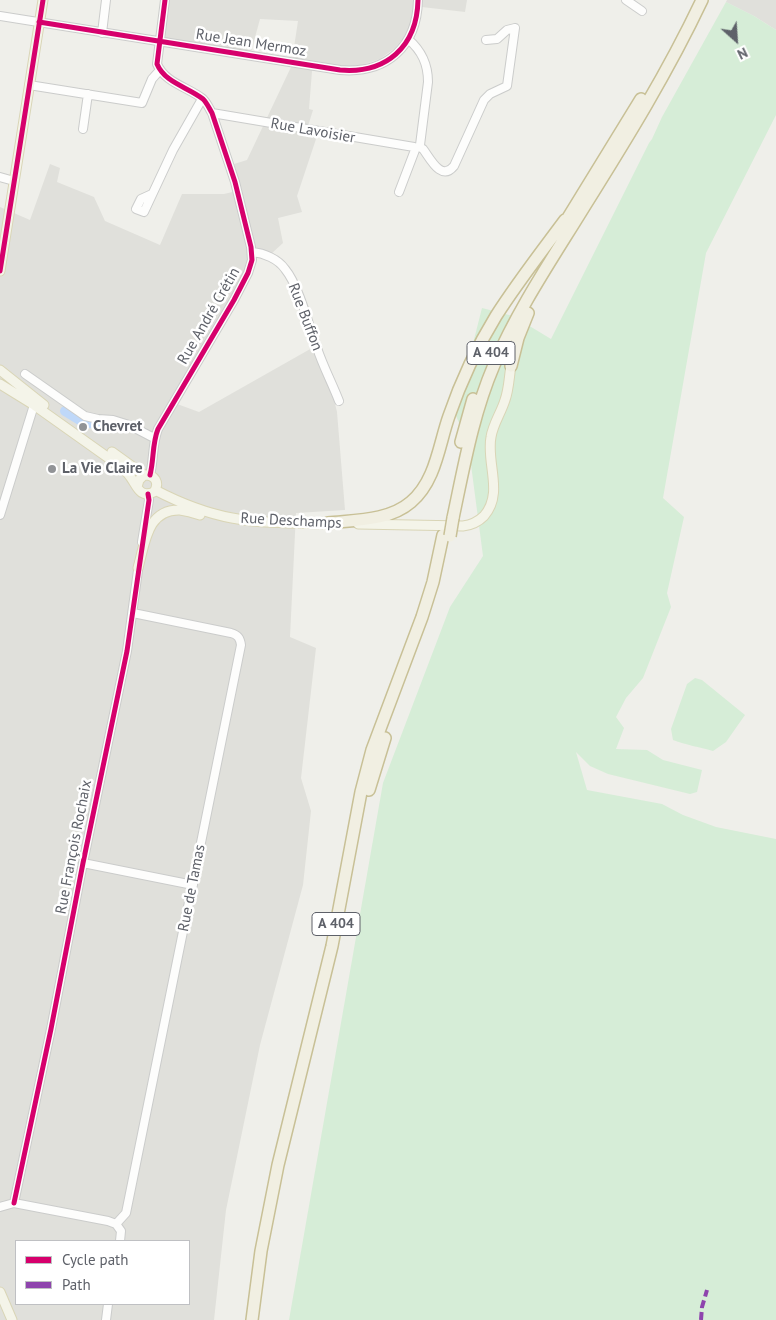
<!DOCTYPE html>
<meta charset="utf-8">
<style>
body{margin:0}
#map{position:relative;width:776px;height:1320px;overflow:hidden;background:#efefea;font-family:"PT Sans",sans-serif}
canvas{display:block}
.legend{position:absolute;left:15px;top:1240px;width:175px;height:65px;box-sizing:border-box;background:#fff;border:1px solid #bfc0c3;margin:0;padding:6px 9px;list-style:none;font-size:15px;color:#5e6169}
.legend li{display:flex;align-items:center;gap:10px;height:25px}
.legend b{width:25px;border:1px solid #bfc0c3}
.north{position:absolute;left:711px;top:15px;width:50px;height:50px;-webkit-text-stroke:4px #fff;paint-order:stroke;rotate:154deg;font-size:14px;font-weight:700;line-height:20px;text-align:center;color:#5e6169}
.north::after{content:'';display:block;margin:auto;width:18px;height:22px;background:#5e6169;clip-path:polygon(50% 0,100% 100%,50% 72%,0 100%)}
</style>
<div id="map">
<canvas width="776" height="1320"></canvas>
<ul class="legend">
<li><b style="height:6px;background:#d6006c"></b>Cycle path</li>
<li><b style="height:6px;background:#8e44ad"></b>Path</li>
</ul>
<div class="north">N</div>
</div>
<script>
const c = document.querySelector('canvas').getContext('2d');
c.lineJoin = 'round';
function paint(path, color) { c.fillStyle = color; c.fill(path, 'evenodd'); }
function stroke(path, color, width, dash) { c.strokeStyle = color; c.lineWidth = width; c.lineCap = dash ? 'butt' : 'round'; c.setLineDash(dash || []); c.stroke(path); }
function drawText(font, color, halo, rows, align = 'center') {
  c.font = font + ' "PT Sans",sans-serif'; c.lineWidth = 5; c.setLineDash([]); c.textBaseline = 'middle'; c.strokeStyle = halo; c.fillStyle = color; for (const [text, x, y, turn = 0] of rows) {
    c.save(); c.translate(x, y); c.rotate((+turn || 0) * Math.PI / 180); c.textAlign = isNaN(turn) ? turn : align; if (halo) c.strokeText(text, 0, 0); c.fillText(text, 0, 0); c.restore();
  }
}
paint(new Path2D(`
 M163,0H467L465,12L422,7L412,17L408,30L402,40L395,48L380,59L362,65L312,71L309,109L313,110L308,126L317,136L297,196L302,212L278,218L283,243L271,254L260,250L250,259L228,304L169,401L199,412L312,348L333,396L337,412L345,510L296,513L290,637L316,648L301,778L311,811L303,885L260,1045L226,1210L214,1320H0V207L30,220L50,164L60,168L57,182L94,197L105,221L160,245L182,194H224L241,190L234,164L247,160L291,67L298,21L260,19L251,52L157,40ZM16,1241H189V1304H16Z
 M727,0H776V30L754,16L726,2Z`), '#e0e0db');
paint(new Path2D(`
 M726,2L754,16L776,30V115L706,253L663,498L684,517L667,593L671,607L643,678L626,698L616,717L624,728L616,749L647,750L663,760L702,770L697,792L690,794L608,774L590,766L576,752L587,790L662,804L683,815L716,827L776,839V1320H289L383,783L450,607L483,556L468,442L455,414L482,308L513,316L551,339L649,143L652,139L662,117Z
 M695,678L702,680L745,715L726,742L713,751C699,747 686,745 673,740L671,729L687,684Z`), '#d6edd7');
stroke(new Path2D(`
 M65,411L83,422L123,427`), '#bfd8f9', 10);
const minor = new Path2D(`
 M626,0L642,11
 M0,16L340,70C386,74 417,47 418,0
 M102,33L106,0
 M408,39C422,51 428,64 428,82L420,145L421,148L423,149C430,158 441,182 454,166L484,100L490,94L507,86L515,28L507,30L497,39L486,40
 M29,85L142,103L152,79L160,70
 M212,113L414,147
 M83,129L88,94
 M0,177L14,181
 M399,192L415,150
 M152,194L141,199L136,209L144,212L173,150L202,99
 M252,252C264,253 278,259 285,269C299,286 309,326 317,348C323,366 332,383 339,401
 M25,374L85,416L98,419L113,420L129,425L154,438
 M150,475C154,460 152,444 158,429L234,300L248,273L252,260L251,247L235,182L212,113C209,108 207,103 203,99C188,87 165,83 157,64L165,0
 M0,515L34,405
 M142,542L149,500L148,494
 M83,863L193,885
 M14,1203L51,1029L83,863L127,651L139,563
 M0,1207L14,1203L108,1221L116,1224
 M116,1224L126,1213L241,645C240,638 238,635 231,633L133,613
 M116,1224L121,1231L120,1241
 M106,1320L108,1304`);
const major = new Path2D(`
 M0,271L43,0
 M0,370L44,405
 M0,384L34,405L117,464C121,467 126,471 129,475C137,485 139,499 154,492C160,483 155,474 144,475L139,480L137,487
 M112,452L144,475
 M155,490C180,503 205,513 232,518C265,524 299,523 333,524
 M358,524L463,526C471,525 478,522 484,516C504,493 486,463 491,437C493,424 501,413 505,400C509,389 509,377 511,366
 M138,568C145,543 147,509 180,510C187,511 194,513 200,515
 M0,1292L12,1320`);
const highway = new Path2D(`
 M563,226L641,99
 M511,366L518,338L528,313
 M461,442L473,399
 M453,518C464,466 473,414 494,365C518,309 552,259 584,207C626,140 668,72 702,0
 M328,523C355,520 389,521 411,502C436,481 439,444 449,416C461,381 477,347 496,316C517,283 542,251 565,220
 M369,790L385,738
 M252,1320L261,1251L278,1165L332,946L361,792L372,750L422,617L433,582L443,535`);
stroke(minor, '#cbcccb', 10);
stroke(major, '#d9d5b6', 11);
stroke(highway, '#c8c096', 14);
stroke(minor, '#fdfdfc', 8);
stroke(major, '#f4f4e9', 9);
stroke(highway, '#f1efe2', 11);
const highwayBridge = new Path2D(`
 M450,536L453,518`);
stroke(highwayBridge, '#c8c096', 14, []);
stroke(highwayBridge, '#f1efe2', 11);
stroke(new Path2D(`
 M701,1320L702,1307L707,1290`), '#8e44ad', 4, [8, 4]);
stroke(new Path2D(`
 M39,22L340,70C386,74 417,47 418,0
 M0,271L43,0
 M150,475C154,460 152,444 158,429L234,300L248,273L252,260L251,247L235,182L212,113C209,108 207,103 203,99C188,87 165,83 157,64L165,0
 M14,1203L51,1029L83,863L127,651L149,500L148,494`), '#d6006c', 5);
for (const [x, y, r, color] of [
 [83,427,5,"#919396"],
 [52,469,5,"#919396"]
]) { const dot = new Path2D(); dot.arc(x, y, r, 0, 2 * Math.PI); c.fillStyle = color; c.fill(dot); stroke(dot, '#fff', 2); }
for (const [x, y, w] of [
 [491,353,48],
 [336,924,48]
]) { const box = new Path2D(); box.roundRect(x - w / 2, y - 11.5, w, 23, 4); c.fillStyle = '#fff'; c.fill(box); stroke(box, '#5e6169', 1); }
drawText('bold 14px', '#5e6169', null, [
 ["A 404",491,353],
 ["A 404",336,924]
]);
drawText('15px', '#5e6169', '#fff', [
 ["Rue Jean Mermoz",251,43,9],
 ["Rue Lavoisier",313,131,10],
 ["Rue André Crétin",209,316,-60],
 ["Rue Buffon",305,317,69],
 ["Rue Deschamps",291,521,3],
 ["Rue François Rochaix",74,847,-79],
 ["Rue de Tamas",192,888,-79]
]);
drawText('bold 15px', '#5e6169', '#fff', [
 ["Chevret",93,427],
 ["La Vie Claire",62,469]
], 'left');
</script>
